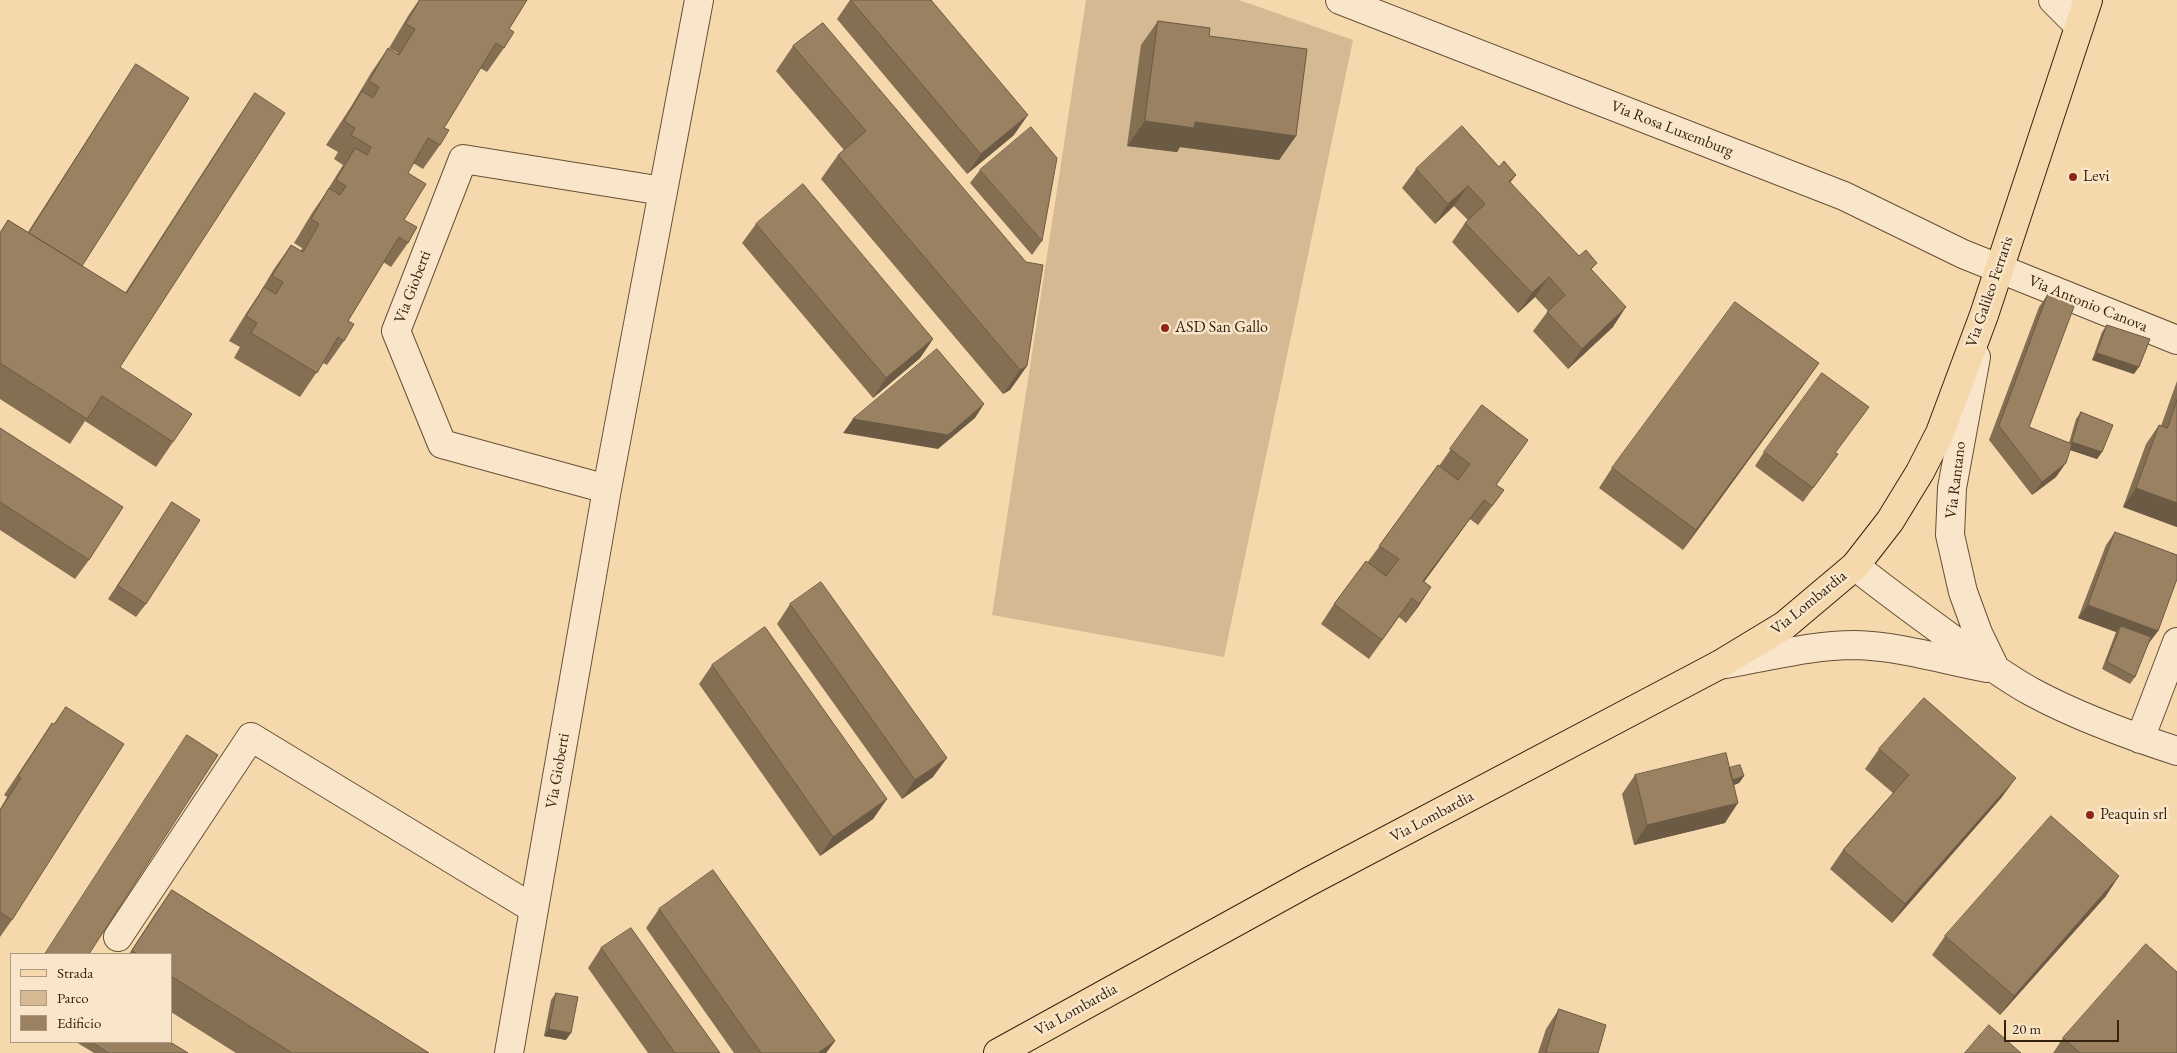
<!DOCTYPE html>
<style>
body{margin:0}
#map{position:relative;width:2177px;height:1053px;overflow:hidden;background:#f6d8ad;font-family:"EB Garamond",serif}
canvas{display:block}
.legend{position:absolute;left:10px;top:953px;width:162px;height:90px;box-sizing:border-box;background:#f9e6ca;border:1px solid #ab987f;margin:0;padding:6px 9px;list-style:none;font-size:15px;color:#35230f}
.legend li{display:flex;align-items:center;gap:10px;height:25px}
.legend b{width:25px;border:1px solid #ab987f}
.scale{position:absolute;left:2004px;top:1020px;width:115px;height:22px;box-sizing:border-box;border:2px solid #35230f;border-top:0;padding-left:6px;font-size:15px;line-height:18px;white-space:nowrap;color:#35230f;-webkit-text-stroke:4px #f9e6ca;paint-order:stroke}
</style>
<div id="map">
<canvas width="2177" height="1053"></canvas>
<ul class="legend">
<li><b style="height:6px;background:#f6d8ad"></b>Strada</li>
<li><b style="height:14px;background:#d5b992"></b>Parco</li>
<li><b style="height:14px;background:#998161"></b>Edificio</li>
</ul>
<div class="scale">20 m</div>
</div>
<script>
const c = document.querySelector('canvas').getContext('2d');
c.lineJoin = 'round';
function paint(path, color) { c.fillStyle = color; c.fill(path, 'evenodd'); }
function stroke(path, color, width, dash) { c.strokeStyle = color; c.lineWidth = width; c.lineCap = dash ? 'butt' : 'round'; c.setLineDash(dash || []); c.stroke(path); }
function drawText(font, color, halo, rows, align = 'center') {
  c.font = font + ' "EB Garamond",serif'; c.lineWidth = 5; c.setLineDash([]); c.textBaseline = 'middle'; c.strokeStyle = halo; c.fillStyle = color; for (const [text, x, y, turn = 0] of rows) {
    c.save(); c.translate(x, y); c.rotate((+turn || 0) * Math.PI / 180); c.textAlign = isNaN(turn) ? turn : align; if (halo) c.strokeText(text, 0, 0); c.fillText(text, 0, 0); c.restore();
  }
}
paint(new Path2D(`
 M1086,0H1239L1353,40L1224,657L992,615Z`), '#d5b992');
const minor = new Path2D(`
 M1340,0L1844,196L1963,254L2177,340
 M2053,0L2079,26
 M1976,357L1952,488L1950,535L1963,592L1978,633L1994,666
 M607,489L442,444L396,331L463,159L663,191
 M1855,566C1890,594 1926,620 1962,646C1985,662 2008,679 2032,692C2078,717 2128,735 2177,751
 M1719,665C1764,658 1809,645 1855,645C1899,646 1944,660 1987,668
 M2140,739L2177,642
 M118,937L251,737L534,909
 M509,1053L607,489L699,0`);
const major = new Path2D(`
 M998,1053L1310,881L1719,665L1785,625L1855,566L1890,521L1920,472L1940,433L1984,315L2088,0`);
stroke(minor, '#655036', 30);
stroke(major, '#35230f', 30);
stroke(minor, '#f9e6ca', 28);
stroke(major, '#f6d8ad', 28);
paint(new Path2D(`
 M419,0H527L509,29L504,48L487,72L480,68L444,128L440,145L423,169L413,163L408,173L404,220L408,243L391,267L383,262L348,321L344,341L327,365L323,363L300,397L234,358L240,347L229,341L247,312L259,294L274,269L291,245L301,251L302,248L294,243L312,213L325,194L343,165L334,159L338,152L326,145L352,105L371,73L388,48L397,54L398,53L389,48L408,16Z
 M850,0H931L1014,135L967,174L837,19Z
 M1158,21L1209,36L1296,136L1279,160L1180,147L1177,152L1127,146L1141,45Z
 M823,23L1027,366L1010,390L1003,394L821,179L838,155L844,150L776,71L793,46Z
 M136,64L82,266L125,293L238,118L255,93L120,367L173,442L156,467L85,421L70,444L0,399V232L8,220L28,232L123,84Z
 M1499,167L1516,175L1510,183L1592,270L1613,327L1568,369L1533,331L1548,311L1535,297L1518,313L1452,242L1465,223L1468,220L1454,206L1435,224L1402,188L1416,169Z
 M980,170L1042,241L1032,255L970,183Z
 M756,224L933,339L920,358L873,398L742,243Z
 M2048,294L2029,427L2069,443L2076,419L2081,412L2102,452L2097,459L2070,450L2056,477L2032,495L1989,440L2039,307Z
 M2107,325L2134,374L2092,360L2102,332Z
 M2177,381V527L2123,507L2146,444L2159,425L2161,426Z
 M1805,383L1683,550L1599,488L1612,468Z
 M1482,405L1528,440L1496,485L1504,490L1490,509L1478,525L1470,519L1424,582L1431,587L1418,607L1406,623L1399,617L1369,659L1321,624L1334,604L1367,563L1439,466Z
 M0,428L89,560L75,579L0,530Z
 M1764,452L1835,453L1838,454L1803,502L1755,466Z
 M172,502L146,604L136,617L108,599Z
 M2115,532L2158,631L2148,644L2135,677L2130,684L2102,669L2116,632L2078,618L2106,545Z
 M790,604L933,777L902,799L777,624Z
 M712,665L887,799L873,819L820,856L699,684Z
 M52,723L12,920L0,937V809L7,797L4,795Z
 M1879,749L2002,797L1892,923L1830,869L1843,850L1893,793L1865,769Z
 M1729,768L1744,776L1739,783L1734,785L1725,823L1634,845L1622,794L1635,775Z
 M172,890L429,1053H236L171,1012V954H129L155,914Z
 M2106,896L2000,1015L1932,955L1945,936Z
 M659,909L835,1041L826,1053H734L646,928Z
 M601,948L720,1053H648L588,968Z
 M556,993L566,1040L544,1036L551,1000Z
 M1559,1009L1598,1053H1538L1546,1029Z
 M2063,1038L2177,1053H2053Z
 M76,1042H170L188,1053H94Z`), '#846f53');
paint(new Path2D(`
 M1028,115L1014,135L967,174L981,154Z
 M1145,121L1195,122L1296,136L1279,160L1180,147L1177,152L1127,146Z
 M1468,186L1454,206L1435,224L1448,204Z
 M1549,277L1535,297L1518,313L1532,293Z
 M1626,307L1613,327L1568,369L1582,349Z
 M933,339L920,358L873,398L886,378Z
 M2097,353L2139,367L2134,374L2092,360Z
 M1819,363L1805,383L1683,550L1696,530Z
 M1027,366L1010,390L1003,394L1020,370Z
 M984,404L975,418L938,449L843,433L853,419Z
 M2072,442L2102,452L2097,459L2067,449Z
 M2066,463L2056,477L2032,495L2042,482Z
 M2136,488L2177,503V527L2123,507Z
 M1484,500L1470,519L1410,601L1423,581Z
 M1431,587L1418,607L1406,623L1419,604Z
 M2088,605L2158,631L2148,644L2121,626L2116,632L2078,618Z
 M947,758L933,777L902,799L915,780Z
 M1744,776L1739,783L1723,789L1728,782Z
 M2016,778L2002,797L1892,923L1905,904Z
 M887,799L873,819L820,856L833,837Z
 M1738,803L1725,823L1634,845L1647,825Z
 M2119,876L2106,896L2000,1015L2014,996Z
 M549,1029L571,1033L566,1040L544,1036Z
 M835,1041L826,1053H818Z`), '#6b5a44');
const building = new Path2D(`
 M420,0H527L509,29L514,32L504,48L496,43L444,128L449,130L440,145L428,138L408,173L426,184L404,220L417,227L408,243L399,237L348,321L354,324L344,341L338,337L317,373L251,333L257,323L246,316L264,287L276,294L283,282L272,276L291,245L303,252L319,224L311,219L329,188L340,195L346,186L336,180L355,148L367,155L371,147L351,135L355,128L344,121L362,91L373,98L379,87L369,81L388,48L399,55L415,29L406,24Z
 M851,0H931L1028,115L981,154Z
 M1158,21L1210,28L1209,36L1307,49L1296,136L1195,122L1194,128L1145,121Z
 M823,23L1026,262L1043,265L1027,366L1020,370L838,155L866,131L793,46Z
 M136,64L189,98L82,266L29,233Z
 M255,93L285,113L120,367L192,414L173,442L102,396L87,419L0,363V233L8,220L126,293Z
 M1462,126L1499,167L1504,161L1516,175L1509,181L1579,256L1586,250L1597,263L1591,269L1626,307L1582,349L1547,312L1565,295L1549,277L1532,293L1465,223L1485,204L1468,186L1448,204L1416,169Z
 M1031,127L1057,158L1042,241L980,170Z
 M803,184L933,339L886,378L756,224Z
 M2048,294L2075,304L2029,427L2072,444L2066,463L2042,482L1999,426Z
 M1735,302L1819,363L1696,530L1612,468Z
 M2107,325L2150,339L2139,367L2097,353Z
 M937,349L984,404L948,435L853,419Z
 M1822,373L1869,407L1835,453L1838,454L1813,488L1764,452Z
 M2177,400V503L2136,488L2159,425L2167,428Z
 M1482,405L1528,440L1496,485L1504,490L1492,506L1484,500L1423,581L1431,587L1419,604L1412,598L1382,640L1334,604L1366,561L1386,576L1399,559L1379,546L1438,465L1458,480L1470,464L1450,449Z
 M2081,412L2113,425L2102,452L2072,442Z
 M0,428L123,507L89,560L0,502Z
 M172,502L200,520L146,604L118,586Z
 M2115,532L2177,555V579L2158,631L2088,605Z
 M821,582L947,758L915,780L790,604Z
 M2121,626L2151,637L2135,677L2107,662Z
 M765,627L887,799L833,837L712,665Z
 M1924,698L2016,778L1905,904L1843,850L1909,775L1879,749Z
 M66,707L124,744L12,920L0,912V810L21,778L18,776L52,723L54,724Z
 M187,735L218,755L89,954H45Z
 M1726,753L1738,803L1647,825L1635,775Z
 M1740,765L1744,776L1732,780L1729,768Z
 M2051,816L2119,876L2014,996L1945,936Z
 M713,870L835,1041L818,1053H761L659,909Z
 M172,890L429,1053H292L171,976V954H137L132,951Z
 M631,928L720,1053H675L601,948Z
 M2146,944L2177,972V1053H2080L2063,1038Z
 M556,993L578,997L571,1033L549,1029Z
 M1559,1009L1606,1025L1598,1053H1546Z
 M1989,1025L2021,1053H1965Z
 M92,1042H170L188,1053H109Z`);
paint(building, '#998161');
stroke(building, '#6b5a44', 1);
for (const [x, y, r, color] of [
 [2073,177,5,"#8f2418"],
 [1165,328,5,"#8f2418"],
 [2090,815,5,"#8f2418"]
]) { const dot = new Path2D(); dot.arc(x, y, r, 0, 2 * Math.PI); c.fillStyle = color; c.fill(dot); stroke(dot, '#f9e6ca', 2); }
drawText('16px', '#35230f', '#f9e6ca', [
 ["Via Rosa Luxemburg",1672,129,21],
 ["Via Gioberti",413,287,-69],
 ["Via Galileo Ferraris",1990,292,-71],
 ["Via Antonio Canova",2088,304,22],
 ["Via Rantano",1956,480,-83],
 ["Via Lombardia",1809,603,-39],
 ["Via Gioberti",558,771,-80],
 ["Via Lombardia",1432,817,-28],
 ["Via Lombardia",1076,1010,-29]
]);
drawText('16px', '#35230f', '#f9e6ca', [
 ["Levi",2083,177],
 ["ASD San Gallo",1175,328],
 ["Peaquin srl",2100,815]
], 'left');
</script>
